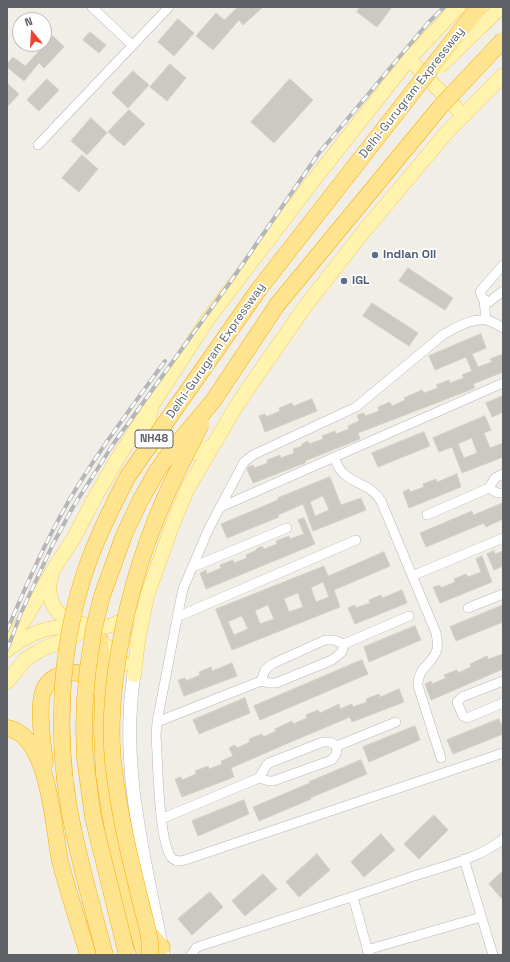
<!DOCTYPE html>
<style>
body{margin:0}
#map{position:relative;width:510px;height:962px;overflow:hidden;background:#f0eee6;font-family:"Space Grotesk",sans-serif}
canvas{display:block}
.frame{position:absolute;inset:0;border:8px solid #5e6267;pointer-events:none}
.north{position:absolute;left:12px;top:12px;width:40px;height:40px;box-sizing:border-box;background:#fff;border:1px solid #bfc0c2;border-radius:50%;rotate:342deg;font-size:11px;font-weight:700;line-height:16px;text-align:center;color:#5e6267}
.north::after{content:'';display:block;margin:auto;width:14px;height:18px;background:#ef402e;clip-path:polygon(50% 0,100% 100%,50% 72%,0 100%)}
</style>
<div id="map">
<canvas width="510" height="962"></canvas>
<div class="frame"></div>
<div class="north">N</div>
</div>
<script>
const c = document.querySelector('canvas').getContext('2d');
c.lineJoin = 'round';
function paint(path, color) { c.fillStyle = color; c.fill(path, 'evenodd'); }
function stroke(path, color, width, dash) { c.strokeStyle = color; c.lineWidth = width; c.lineCap = dash ? 'butt' : 'round'; c.setLineDash(dash || []); c.stroke(path); }
function drawText(font, color, halo, rows, align = 'center') {
  c.font = font + ' "Space Grotesk",sans-serif'; c.lineWidth = 3.5; c.setLineDash([]); c.textBaseline = 'middle'; c.strokeStyle = halo; c.fillStyle = color; for (const [text, x, y, turn = 0] of rows) {
    c.save(); c.translate(x, y); c.rotate((+turn || 0) * Math.PI / 180); c.textAlign = isNaN(turn) ? turn : align; if (halo) c.strokeText(text, 0, 0); c.fillText(text, 0, 0); c.restore();
  }
}
const building = new Path2D(`
 M238,7H263L243,25L239,20L213,50L196,36L216,13L224,20Z
 M360,7H392L377,27L357,12Z
 M178,19L194,33L174,56L158,42Z
 M90,32L106,45L99,53L83,40Z
 M53,36L64,47L44,68L39,63L24,81L7,67V64L13,57L25,66Z
 M170,64L186,78L167,101L150,87Z
 M133,71L149,85L128,108L112,93Z
 M47,79L59,90L39,111L27,100Z
 M290,79L313,100L274,143L251,122Z
 M7,83L19,94L7,107Z
 M129,110L145,124L124,146L108,132Z
 M91,118L107,133L87,155L71,141Z
 M82,155L98,169L79,192L62,178Z
 M408,268L453,298L445,310L399,281Z
 M372,303L418,333L409,346L363,316Z
 M481,334L486,348L472,354L478,367L492,362L490,359L503,354V372L473,384L475,388L358,433L360,439L305,461V463L253,483L247,469L248,467L253,465L254,468L268,463L267,460L280,455L281,458L294,453L293,449L302,446V444L308,441L309,444L323,439L322,436L335,431L336,434L349,429L348,426L359,421L357,415L364,413L365,416L379,411L378,407L390,402L392,406L405,400L404,398L422,390L424,393L438,388L436,385L449,380L450,383L464,378L462,375L472,371L466,357L435,370L429,356Z
 M503,396V412L492,417L486,403Z
 M312,399L317,411L265,432L259,416L265,414L266,417L280,411L279,408L292,403L293,406Z
 M485,416L491,430L484,433L490,448L503,443V457L462,473L452,447L439,452L433,438ZM472,438L477,453L464,458L458,444Z
 M424,432L430,446L378,467L372,453Z
 M457,474L461,487L409,508L403,492L409,489L410,492L424,487L423,484L436,479L437,482Z
 M330,477L341,505L361,498L366,510L313,531L303,504L278,515L279,517L227,538L221,524L278,500V498ZM323,496L329,510L315,516L310,502Z
 M503,503V519L486,527L484,523L426,547L420,533L472,511L473,515Z
 M304,518L315,544L206,589L200,573L206,570L207,574L221,568L220,565L233,560L234,563L247,558L246,555L257,550L256,549L262,546L264,549L277,544L276,541L289,536L290,539L304,534L298,520Z
 M494,551L495,554L503,551V566L494,570L487,554Z
 M384,552L390,566L334,590L340,607L232,650L216,610V609L324,566L328,576ZM323,582L329,597L316,602L311,588ZM298,593L303,607L289,612L284,599ZM268,605L274,619L260,624L255,611ZM242,616L248,629L234,635L228,622Z
 M482,556L492,582L440,603L433,587L440,585L441,588L455,582L454,579L466,574L468,577L481,572L476,559Z
 M402,590L407,603L355,624L348,608L355,605L356,608L370,603L369,600L381,595L382,598Z
 M503,605V622L456,641L450,627Z
 M415,626L421,640L369,662L364,647Z
 M503,654V669L431,700L425,684L431,681L432,684L446,678L444,675L457,670L458,673L471,667L470,664L487,656L488,659Z
 M362,660L368,674L260,720L254,706Z
 M232,663L237,676L184,696L178,680L185,678L186,681L200,675L199,672L211,667L212,671Z
 M399,689L404,702L352,722L350,717L293,741L231,768L234,777L182,797L175,779L181,777L182,780L196,774L195,771L208,766L209,769L222,764L221,761L233,756L229,748L235,745L237,748L250,742L249,739L262,734L263,737L276,731L275,729L292,721L293,724L307,718L306,715L318,710L320,713L339,704L340,709L352,704L353,707L367,702L366,699L379,694L380,697Z
 M245,698L250,713L199,734L193,720Z
 M499,719L503,728V734L453,754L447,740Z
 M415,726L420,740L369,762L363,747Z
 M361,760L367,774L310,798L311,799L259,821L253,807L310,783L309,782Z
 M244,800L249,814L198,836L192,821Z
 M434,815L448,830L419,859L404,844Z
 M381,834L395,850L364,877L351,862Z
 M317,854L330,870L299,897L286,882Z
 M503,871V900L489,884Z
 M263,874L277,889L245,916L232,901Z
 M210,892L223,907L192,935L178,919Z`);
paint(building, '#ccc9c3');
stroke(building, '#d5d0c4', 1);
const street = new Path2D(`
 M92,7L132,45
 M38,145L169,7
 M503,265L482,289L480,292L483,299L489,302L503,291
 M484,300L486,320
 M503,328C498,325 492,321 486,320C471,318 456,328 444,334L356,407L253,455L244,462L209,528L183,589L180,603L157,722L156,736C158,757 158,847 173,859C177,862 181,861 185,860L503,753
 M334,458C337,464 339,470 344,474C358,486 370,484 381,501L436,633C437,638 438,644 437,649C433,665 417,667 418,686L441,758
 M489,488L497,493H503
 M221,507L503,383
 M427,515L489,488L495,478L503,474
 M193,567L287,528
 M412,576L503,538
 M468,608L503,594
 M177,617L356,540
 M261,681L265,670L272,664L325,640H334L344,644L409,616
 M503,681L462,697L457,702L463,716L467,718L503,703
 M157,722L261,681L270,683H276L332,660L342,652L344,644
 M259,778L269,781H273L332,760L336,754L337,746
 M161,819L259,778L266,766L269,763L323,742H330L337,746L396,722
 M464,859L493,955
 M353,897L369,955
 M367,950L481,917
 M191,955L196,948L200,946C271,923 341,901 411,877C440,867 479,859 503,839`);
const secondary = new Path2D(`
 M134,675C119,768 146,864 163,955`);
const primary = new Path2D(`
 M409,59L464,116
 M151,410C139,449 184,466 213,445
 M51,577C47,588 50,605 60,614C69,621 86,626 98,627C110,628 122,621 132,615
 M7,645L27,616L53,570L74,538L93,501L119,456L208,319L310,185L409,59L458,7
 M7,650C36,628 67,617 100,640C108,647 116,656 124,664
 M134,675L138,640L147,596L172,526L187,490L238,403L304,308L360,236L448,131L503,75
 M7,682L26,659L39,651L77,634`);
const highway = new Path2D(`
 M100,640L103,681L102,731L104,776L113,831L121,865L133,914L145,955
 M7,728C50,735 53,828 60,861C68,892 79,924 88,955
 M45,763C43,745 36,702 45,687C50,679 59,674 68,673C80,671 90,677 96,687
 M144,927L162,947`);
stroke(street, '#b4b7bb', 10);
stroke(secondary, '#b5b9be', 14);
stroke(primary, '#f6cd5a', 15);
stroke(highway, '#f7ae00', 17);
stroke(street, '#fff', 9);
stroke(secondary, '#fff', 13);
stroke(primary, '#fff3ad', 14);
stroke(highway, '#ffe48f', 16);
const rail = new Path2D(`
 M7,631C25,587 44,545 67,504C96,454 131,408 165,361
 M7,650L21,613L53,544L73,507L114,443L231,281L319,153L427,24L444,7`);
stroke(rail, '#b5b6b7', 4);
stroke(rail, '#fff', 2.5, [8]);
const primaryBridge = new Path2D(`
 M439,67L501,7`);
const highwayBridge = new Path2D(`
 M126,951L93,817L85,758L84,729L85,699L88,668L94,628L102,596L124,535L140,501L157,471L172,450L213,401L277,305L441,106L503,40
 M105,955C92,906 78,858 69,808C56,734 60,651 83,578C94,543 111,509 128,476L259,289L479,7
 M150,955V942L147,927C133,872 119,817 113,761C110,731 112,701 116,671C124,612 140,555 164,500C175,474 189,449 201,424`);
stroke(primaryBridge, '#f6cd5a', 15, []);
stroke(highwayBridge, '#f7ae00', 17, []);
stroke(primaryBridge, '#fff3ad', 14);
stroke(highwayBridge, '#ffe48f', 16);
for (const [x, y, r, color] of [
 [375,255,4,"#5c6f8a"],
 [344,281,4,"#5c6f8a"]
]) { const dot = new Path2D(); dot.arc(x, y, r, 0, 2 * Math.PI); c.fillStyle = color; c.fill(dot); stroke(dot, '#fff', 1.5); }
for (const [x, y, w] of [
 [154,439,38]
]) { const box = new Path2D(); box.roundRect(x - w / 2, y - 9, w, 18, 3); c.fillStyle = '#fff'; c.fill(box); stroke(box, '#5e6267', 1); }
drawText('bold 11px', '#5e6267', null, [
 ["NH48",154,439]
]);
drawText('12px', '#5e6267', '#fff', [
 ["Delhi-Gurugram Expressway",412,93,-52],
 ["Delhi-Gurugram Expressway",216,351,-55]
]);
drawText('bold 12px', '#4e5e75', '#fff', [
 ["Indian Oil",383,255],
 ["IGL",352,281]
], 'left');
</script>
